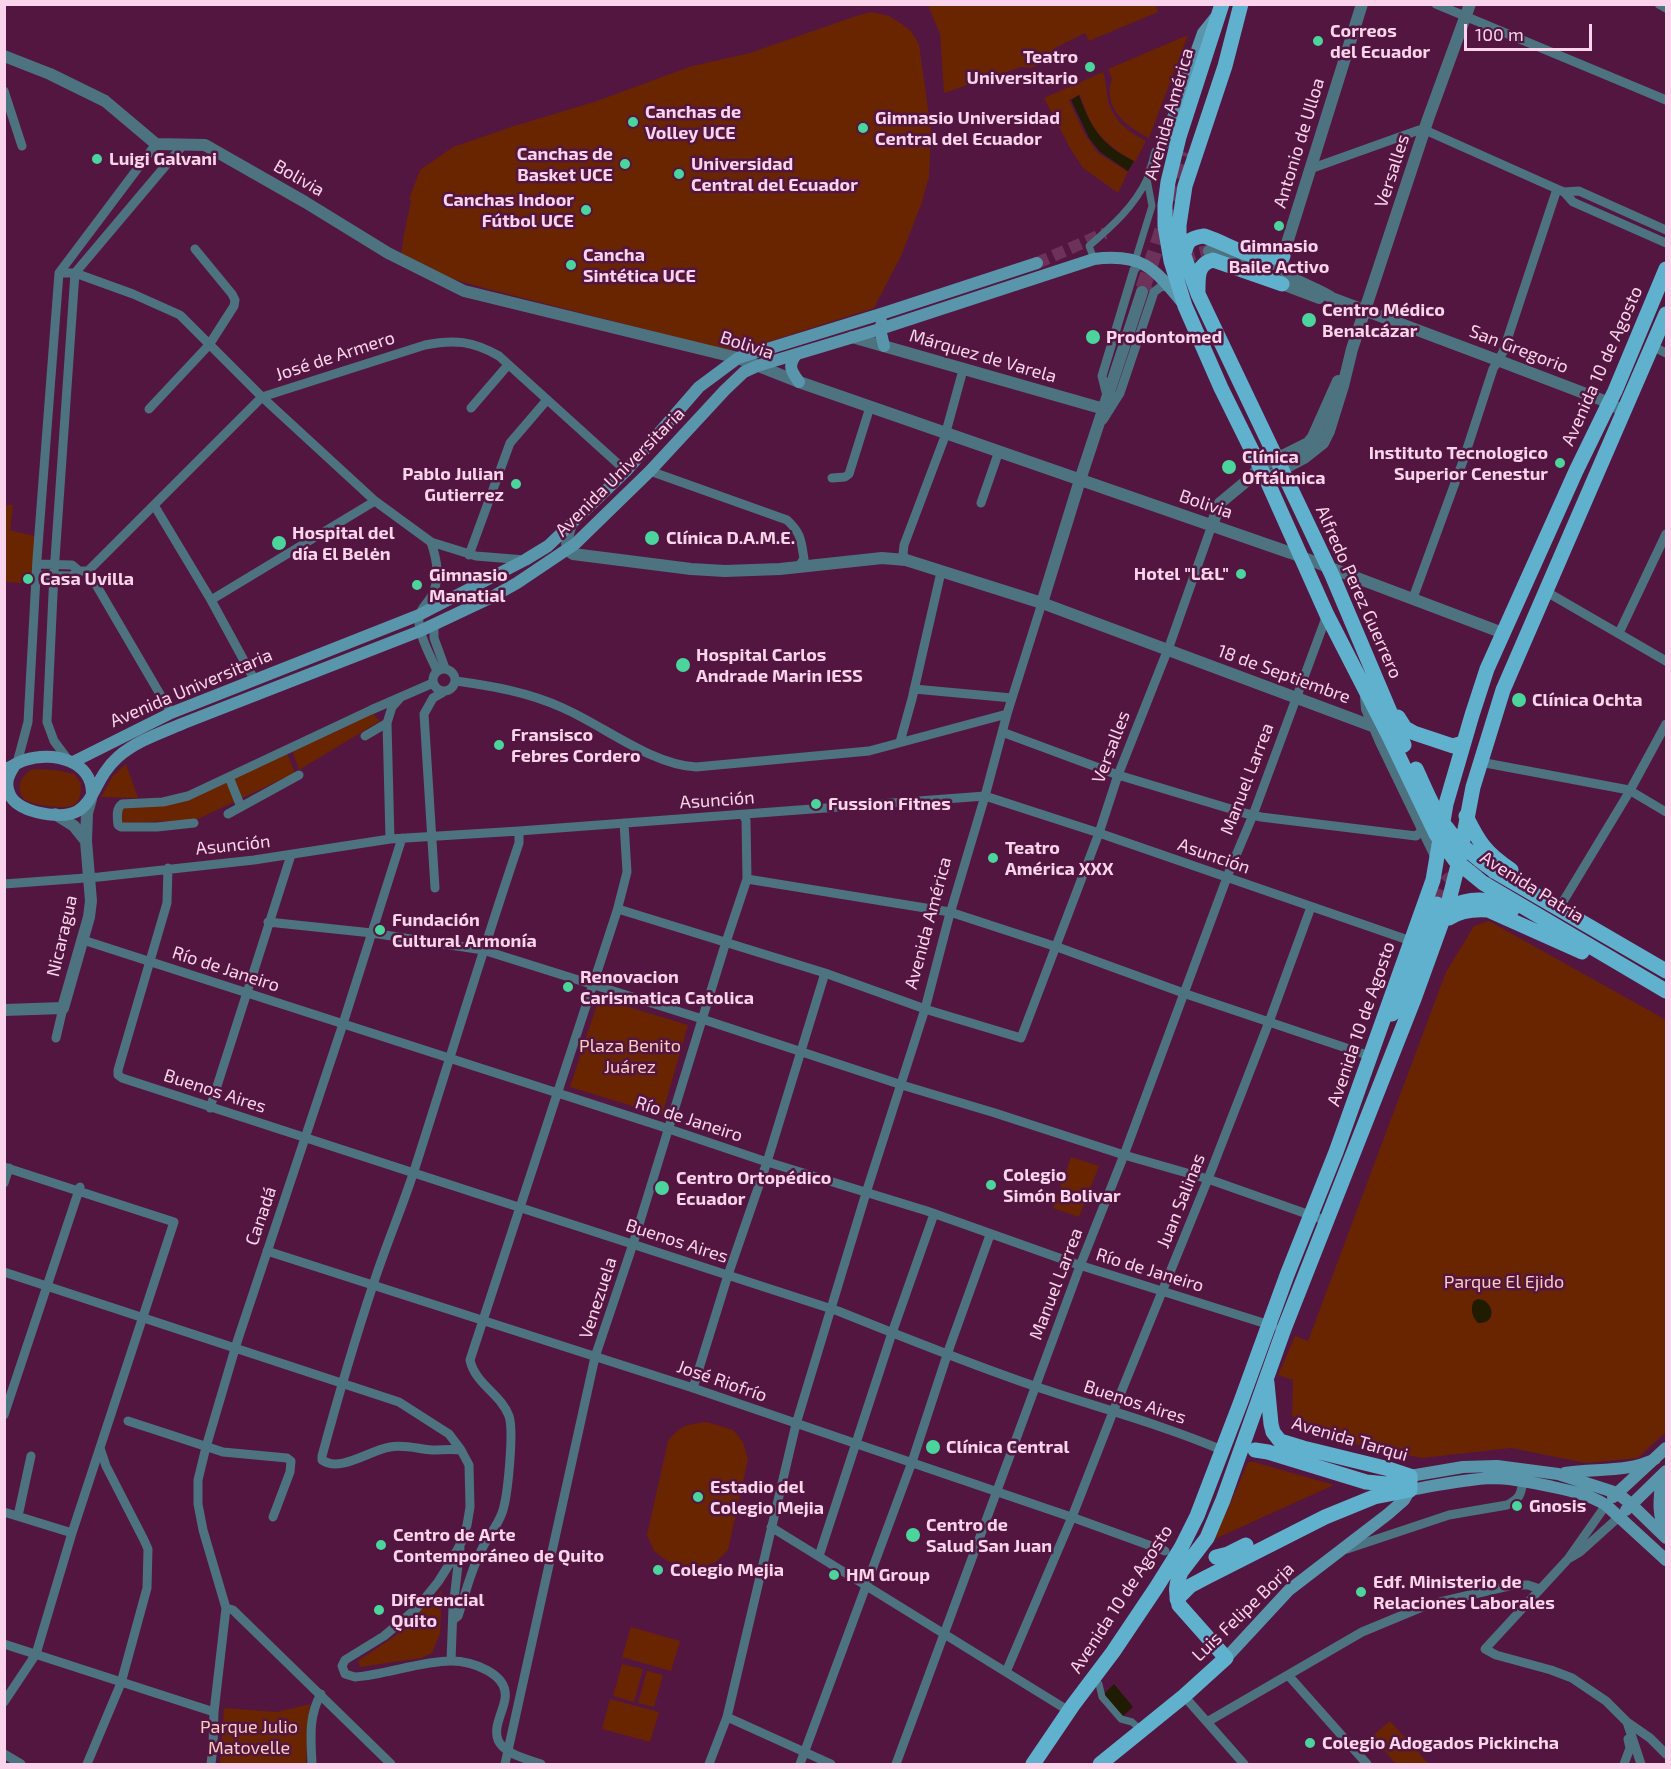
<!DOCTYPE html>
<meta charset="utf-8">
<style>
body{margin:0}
#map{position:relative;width:1671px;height:1769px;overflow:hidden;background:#531640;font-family:"Exo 2",sans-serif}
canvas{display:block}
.frame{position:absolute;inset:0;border:6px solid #fad4ea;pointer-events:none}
.scale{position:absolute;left:1464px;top:24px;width:128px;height:27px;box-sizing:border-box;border:3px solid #fad4ea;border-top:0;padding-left:8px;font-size:18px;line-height:21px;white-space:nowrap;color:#fad4ea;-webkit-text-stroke:4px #531640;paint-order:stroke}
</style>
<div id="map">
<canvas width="1671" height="1769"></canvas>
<div class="frame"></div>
<div class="scale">100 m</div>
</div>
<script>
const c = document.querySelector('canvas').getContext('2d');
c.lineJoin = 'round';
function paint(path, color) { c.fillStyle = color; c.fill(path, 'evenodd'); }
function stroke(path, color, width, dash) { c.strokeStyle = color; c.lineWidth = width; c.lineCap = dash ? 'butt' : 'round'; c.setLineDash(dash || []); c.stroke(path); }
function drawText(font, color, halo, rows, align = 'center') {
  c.font = font + ' "Exo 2",sans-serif'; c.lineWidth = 5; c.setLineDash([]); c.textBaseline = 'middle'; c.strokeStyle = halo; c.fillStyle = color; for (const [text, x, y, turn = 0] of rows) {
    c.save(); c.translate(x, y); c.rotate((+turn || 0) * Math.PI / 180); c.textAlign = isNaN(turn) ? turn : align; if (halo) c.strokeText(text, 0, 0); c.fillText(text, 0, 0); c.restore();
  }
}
paint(new Path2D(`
 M1155,4L1158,12L1089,41L1085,33L1053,49L1056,57L1031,68L1021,67L944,93L940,34L928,5Z
 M871,12L889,16L902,24L911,31L919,44L931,130L929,177L921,205L901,256L874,308L746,349L726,350L484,288L449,278L401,255L404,234L411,201L409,199L420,170L453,147L514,126L594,102L692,66L750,53L853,17Z
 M1188,35L1149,138C1126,127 1102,107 1112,79L1108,69Z
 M1103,72C1106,80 1106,87 1107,95C1111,118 1126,131 1146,141L1135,162C1102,142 1092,132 1080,95L1069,100L1084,133L1098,153L1128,172L1118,193L1083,168L1070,148L1044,98Z
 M4,505H13L10,530L34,536L36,584L5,582Z
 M372,713L380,721L299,770L292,750Z
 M287,753L295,773L196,820L123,823C119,818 120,812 124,807L163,805Z
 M126,764L138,798L101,797L112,777Z
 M34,769L55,770L74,774L81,783C81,791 81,800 74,805C67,810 30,805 24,799C14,788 23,772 34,769Z
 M1489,921L1666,1020V1432L1638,1458L1586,1463L1511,1448L1422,1458L1358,1445L1292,1416L1293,1380L1278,1375L1295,1336L1308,1341L1446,972L1474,926Z
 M599,998L688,1025L662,1115L570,1087Z
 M1071,1157L1099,1166L1079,1217L1053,1208Z
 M707,1422L733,1430L743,1442L748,1459L728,1550L716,1562L707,1565L686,1567L667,1561L654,1551L647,1535L668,1441C682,1424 686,1425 707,1422Z
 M1248,1462H1254L1334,1485L1208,1542L1225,1515Z
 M442,1590L440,1633L432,1653L421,1658L360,1667L358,1661L395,1636Z
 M631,1627L680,1641L671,1671L622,1657Z
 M622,1664L643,1669L634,1702L613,1696Z
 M647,1671L663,1675L654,1707L638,1703Z
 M610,1699L659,1712L650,1742L602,1729Z
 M310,1704L306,1764H220L224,1708L277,1712Z
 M1390,1721L1429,1764H1396L1372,1736Z`), '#692400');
paint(new Path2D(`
 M1079,95C1091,129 1102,145 1134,161L1128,171L1100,152L1089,138L1071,100Z
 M1478,1299C1494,1300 1498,1324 1478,1323C1472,1317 1470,1308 1474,1301Z
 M1114,1684L1133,1707L1122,1717L1102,1696Z`), '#1f1c02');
stroke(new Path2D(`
 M1142,292L1143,288C1168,272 1176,256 1209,251`), '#6c325a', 12, [12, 6]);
stroke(new Path2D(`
 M1149,175L1164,143
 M1037,263L1105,233`), '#6c325a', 12, [12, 6]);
stroke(new Path2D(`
 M1143,288L1187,153
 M1437,904L1444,885L1449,880L1456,877L1475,872L1492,878`), '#6c325a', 15, [15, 8]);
stroke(new Path2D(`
 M1094,259L1089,246C1111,227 1135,206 1147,179C1151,170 1152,160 1155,151
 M1135,261L1152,206L1147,179
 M1093,1678L1099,1684L1102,1697L1121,1719L1132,1722L1141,1730`), '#4d7280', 7);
stroke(new Path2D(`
 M1436,4L1666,100
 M1659,4L1666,8
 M4,91L22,146
 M1310,169L1419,130H1425L1557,189L1564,192L1573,202L1666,243
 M1564,192L1579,191L1666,230
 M59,273H75L133,294L180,315L262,397L375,501L431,542L476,556L525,560
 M1652,346L1666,353
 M1107,396L1102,376L1134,270L1140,262
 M471,408L508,365
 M149,409L209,345L234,306L235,300L232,294L195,249
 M1103,420L1120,393L1154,292L1162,286L1170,288
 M650,471L787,520C801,533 801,540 804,559L798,567
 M832,478L845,477L849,474L870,407
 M981,503L999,451
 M154,505L211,600L254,679
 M431,542C437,560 441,579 431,597C427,604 420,609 419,617C417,632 431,657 437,671
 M469,555L510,443L546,401
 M906,560L903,554L904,545L944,439L963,370
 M37,564L72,565L79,571H88L262,397L425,345C454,339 473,341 499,356L626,471
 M88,571L171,713
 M36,575L71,576L79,571
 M1545,591L1666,661
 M1413,598L1463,461L1493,369L1503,352L1557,189
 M211,600L375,501
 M434,625V638L445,668
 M1619,633L1666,534
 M433 680a11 11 0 1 1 22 0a11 11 0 1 1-22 0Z
 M456,681C492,686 528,692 563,708C604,726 652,765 696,767L869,751L1007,714
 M914,689L1012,698
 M1002,732L1118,775L1244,813L1261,817L1416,836L1423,830
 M365,736L387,723
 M900,742L912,699L941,572
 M69,761L54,741L47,722L54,573L75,273L183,145
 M1480,762L1629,790L1666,812
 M17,763L28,722L37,559L59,273L156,144
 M229,777L241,807
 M228,814L299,775
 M194,823L157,827H121L118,825C117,817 116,808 122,804L163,802L188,796L371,710L433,683
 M390,839L387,723L392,707L401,697
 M168,868L167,903L118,1070V1075L122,1078L838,1311C905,1338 972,1365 1040,1388C1100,1408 1163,1425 1222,1450
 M747,879L950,912L1060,948L1189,995L1370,1056
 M4,884L99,877L254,860L390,839L519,831L985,796L1099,833L1411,941
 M435,888L424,714L433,698L445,691
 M1564,900L1628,794L1666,724
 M618,909L825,973L928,1010L1021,1038L1099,833L1118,775L1170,644L1212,525
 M268,922L372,933L483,950L696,1017L905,1086L995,1113L1124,1155L1208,1179L1327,1221
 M83,940L660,1126L761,1160L927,1211L1076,1264L1273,1326
 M56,1038L63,1008
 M210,1108L291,855
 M4,1167L174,1222L72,1533L36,1654L4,1702
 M4,1183L9,1168
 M267,1251L690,1387L1077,1519L1165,1551
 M4,1272L399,1402L449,1434L461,1450L469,1465L470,1507L467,1525L461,1543L450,1563L438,1582L417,1608L384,1636L345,1660L342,1666L345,1674L355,1677C386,1675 420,1661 451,1661C471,1661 509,1673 505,1699C503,1712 493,1727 498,1740C504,1754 527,1759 541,1764
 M693,1388L728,1275L767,1162L825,973
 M4,1415L80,1187
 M128,1421L223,1452L287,1458L291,1461L290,1472L273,1517
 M461,1450C451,1449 442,1450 432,1450C419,1449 403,1444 390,1447C370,1450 340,1473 322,1460V1456C338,1397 355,1339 374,1282C386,1245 402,1208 414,1171C449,1062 482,952 519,843V831
 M1606,1505L1568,1559L1485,1649L1496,1655L1551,1670L1572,1678L1606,1701L1627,1722L1650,1738L1666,1754
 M4,1512L72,1533
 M18,1516L31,1456
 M771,1527L1069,1711
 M1347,1549L1449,1515L1507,1505C1520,1499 1521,1494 1523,1481
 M819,1556L892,1333L934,1214
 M1570,1558L1580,1552L1620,1516
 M226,1608L233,1610L391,1764
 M453,1620L458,1616L460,1610C466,1591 471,1571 480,1553C486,1539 497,1527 502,1513C508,1497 514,1430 509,1416C501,1394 475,1384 470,1360L617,911L627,872L624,823
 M4,1644L214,1712
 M451,1661L453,1608L460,1548
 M1006,1672L1072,1517L1113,1412L1208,1179L1269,1022L1311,907
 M1288,1675L1367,1764
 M1184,1696L1244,1764
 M727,1717L831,1764
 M1207,1722L1362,1632L1427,1605L1513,1585H1528L1540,1589
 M1627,1722L1641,1764
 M4,1754L21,1764
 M87,1764L121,1683L147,1588L148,1549L144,1540L106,1466L100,1448
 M211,1764L213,1747L214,1712L226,1608L203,1530L198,1504V1480L206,1447L237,1342L341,1030L402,838
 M312,1764C311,1740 308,1716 321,1694
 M505,1764L595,1357L633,1244L725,945L747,879L746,820L743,815
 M709,1764L727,1717L796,1424L866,1193L925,1009L949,917L985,796L1007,714L1042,603
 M800,1764L912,1462L950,1346L990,1235
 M896,1764L1080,1266L1124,1155L1229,872L1253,815L1327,615
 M1624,1764L1630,1748L1628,1739`), '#4d7280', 9);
stroke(new Path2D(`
 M4,56L50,74L105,101L156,144L205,145L305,202L388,253L464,291L738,358L799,382L1291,553L1503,633
 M1209,251L1221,252L1254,267
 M1283,256C1283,261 1283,266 1285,271C1291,281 1320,289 1332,298L1505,363L1602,400L1624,411
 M1249,264C1263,266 1272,268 1283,256L1362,4
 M1274,279L1282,284L1319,298
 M852,337L1104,409
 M1249,479L1266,478L1304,458L1323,443L1329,431L1343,386L1352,349L1428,119L1470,4
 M571,524C568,533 566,540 568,550L573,554L691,569L725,571L780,569L882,558L906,560L1042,603L1388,732
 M1212,525L1220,503L1249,479L1260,467L1308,443L1313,437L1338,381
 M1042,603L1080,480L1142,292
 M1366,698L1367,709L1381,742L1437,858
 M55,814L74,826L86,841
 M4,1010L63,1008L89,917L91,901L86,841L87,813L91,799`), '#4d7280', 12);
stroke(new Path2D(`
 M1164,143L1203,33L1215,18
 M882,323L880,329L884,346
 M796,355C787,366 792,372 799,382
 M73,762L171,713L419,615L525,560L548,546L571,524L626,471L699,387L738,358L884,313L1037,263
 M15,765C9,774 4,783 10,795C14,804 27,810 36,812C99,827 85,786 118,757C136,741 163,732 184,723L420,631L492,597L517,583L575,544L650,471L725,390L744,372L757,366L880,329L1094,259C1142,253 1154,268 1182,302
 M8,768C14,765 19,762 25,760C52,751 93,760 92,795
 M1565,1473C1596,1468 1627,1473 1655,1459
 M1662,1475C1659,1501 1657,1511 1666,1536
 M1410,1476L1463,1467L1497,1466L1558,1474L1617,1493L1631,1504L1666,1538
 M1613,1497L1666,1448
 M1626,1510L1666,1471
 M1226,1658L1289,1590L1388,1514L1404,1500L1410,1490C1438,1485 1465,1479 1493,1478C1513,1478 1534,1483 1553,1487C1572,1491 1590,1495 1606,1505L1666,1560`), '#5996ab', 12);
stroke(new Path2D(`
 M1222,4L1179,137L1168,182L1165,205V226L1171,261L1185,306L1221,388L1268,483L1327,615L1388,734L1436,834L1455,860L1483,883L1666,991
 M1241,4L1225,66L1185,186L1179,225V242L1198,294L1332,575L1404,745
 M1183,257C1187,242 1188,238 1204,236C1232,245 1252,263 1283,256
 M1198,291C1198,277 1197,264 1213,260L1282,284
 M1398,717L1405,728L1414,733L1453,746L1463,743
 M1416,769C1425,788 1433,810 1446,827C1459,845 1477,858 1494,871L1666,971
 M1466,816C1479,843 1486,853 1511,870
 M1447,908C1470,897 1490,897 1512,910
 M1449,918C1461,910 1474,909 1488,910L1582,952
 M1392,1014C1411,996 1427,932 1437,904
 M1267,1383L1271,1424L1273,1432L1280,1441L1303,1448L1389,1469L1410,1476
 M1255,1450L1268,1452L1366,1482L1387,1484L1410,1476
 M1216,1557L1228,1554L1246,1545
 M1177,1599L1190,1586L1205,1578L1325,1517L1374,1497L1410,1490V1476
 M1033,1764L1073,1705L1113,1652L1156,1588L1181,1548L1197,1516L1240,1404L1287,1275L1336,1152L1433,880L1446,804L1472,715L1487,669L1576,471L1615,391L1666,269
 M1100,1764L1184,1696L1226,1658L1179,1605C1175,1592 1176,1584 1181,1572L1207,1538L1223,1500L1284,1329L1414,999L1447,908L1459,861L1473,787L1503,690L1666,314`), '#60b1cd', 15);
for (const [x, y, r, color] of [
 [1318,41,6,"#4bd49b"],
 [1090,67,6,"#4bd49b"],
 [633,122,6,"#4bd49b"],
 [863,128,6,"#4bd49b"],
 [97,159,6,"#4bd49b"],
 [625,164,6,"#4bd49b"],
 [679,174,6,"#4bd49b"],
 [586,210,6,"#4bd49b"],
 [1279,226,6,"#4bd49b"],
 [571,265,6,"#4bd49b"],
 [1309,320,8,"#4bd49b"],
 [1093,337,8,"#4bd49b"],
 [1560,463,6,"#4bd49b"],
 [1229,467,8,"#4bd49b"],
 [516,484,6,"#4bd49b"],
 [652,538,8,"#4bd49b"],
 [279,543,8,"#4bd49b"],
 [1241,574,6,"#4bd49b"],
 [28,579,6,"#4bd49b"],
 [417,585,6,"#4bd49b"],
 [683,665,8,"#4bd49b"],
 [1519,700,8,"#4bd49b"],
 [499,745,6,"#4bd49b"],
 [816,804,6,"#4bd49b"],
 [993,858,6,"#4bd49b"],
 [380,930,6,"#4bd49b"],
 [568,987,6,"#4bd49b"],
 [991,1185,6,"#4bd49b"],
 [662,1188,8,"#4bd49b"],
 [933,1447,8,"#4bd49b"],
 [698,1497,6,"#4bd49b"],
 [1517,1506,6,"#4bd49b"],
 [913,1535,8,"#4bd49b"],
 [381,1545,6,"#4bd49b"],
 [658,1570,6,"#4bd49b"],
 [834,1575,6,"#4bd49b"],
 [1361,1592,6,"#4bd49b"],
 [379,1610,6,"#4bd49b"],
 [1310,1743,6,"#4bd49b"]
]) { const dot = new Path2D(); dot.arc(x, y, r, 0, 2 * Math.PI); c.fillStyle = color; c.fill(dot); stroke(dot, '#531640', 2); }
drawText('bold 18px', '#fad4ea', '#531640', [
 ["Correos",1330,31],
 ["del Ecuador",1330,52],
 ["Teatro",1078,57,"right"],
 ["Universitario",1078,78,"right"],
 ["Canchas de",645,112],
 ["Volley UCE",645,133],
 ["Gimnasio Universidad",875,118],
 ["Central del Ecuador",875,139],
 ["Canchas de",613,154,"right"],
 ["Basket UCE",613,175,"right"],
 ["Luigi Galvani",109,159],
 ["Universidad",691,164],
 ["Central del Ecuador",691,185],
 ["Canchas Indoor",574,200,"right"],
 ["Fútbol UCE",574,221,"right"],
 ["Gimnasio",1279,246,"center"],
 ["Baile Activo",1279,267,"center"],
 ["Cancha",583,255],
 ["Sintética UCE",583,276],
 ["Centro Médico",1322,310],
 ["Benalcázar",1322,331],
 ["Prodontomed",1106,337],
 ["Instituto Tecnologico",1548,453,"right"],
 ["Superior Cenestur",1548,474,"right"],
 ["Clínica",1242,457],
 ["Oftálmica",1242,478],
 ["Pablo Julian",504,474,"right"],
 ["Gutierrez",504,495,"right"],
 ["Hospital del",292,533],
 ["día El Belėn",292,554],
 ["Clínica D.A.M.E.",666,538],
 ["Hotel \"L&L\"",1229,574,"right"],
 ["Gimnasio",429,575],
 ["Manatial",429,596],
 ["Casa Uvilla",40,579],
 ["Hospital Carlos",696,655],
 ["Andrade Marin IESS",696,676],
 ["Clínica Ochta",1532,700],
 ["Fransisco",511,735],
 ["Febres Cordero",511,756],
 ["Fussion Fitnes",828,804],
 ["Teatro",1005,848],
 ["América XXX",1005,869],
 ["Fundación",392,920],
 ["Cultural Armonía",392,941],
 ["Renovacion",580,977],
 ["Carismatica Catolica",580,998],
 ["Colegio",1003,1175],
 ["Simón Bolivar",1003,1196],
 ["Centro Ortopédico",676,1178],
 ["Ecuador",676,1199],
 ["Clínica Central",946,1447],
 ["Estadio del",710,1487],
 ["Colegio Mejia",710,1508],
 ["Gnosis",1529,1506],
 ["Centro de",926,1525],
 ["Salud San Juan",926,1546],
 ["Centro de Arte",393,1535],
 ["Contemporáneo de Quito",393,1556],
 ["Colegio Mejia",670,1570],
 ["HM Group",846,1575],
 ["Edf. Ministerio de",1373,1582],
 ["Relaciones Laborales",1373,1603],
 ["Diferencial",391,1600],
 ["Quito",391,1621],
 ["Colegio Adogados Pickincha",1322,1743]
], 'left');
drawText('18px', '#fad4ea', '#531640', [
 ["Avenida América",1169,114,-74],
 ["Antonio de Ulloa",1299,143,-73],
 ["Versalles",1392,171,-72],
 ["Bolivia",299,178,30],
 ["Bolivia",747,345,18],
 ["San Gregorio",1519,349,21],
 ["José de Armero",335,356,-18],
 ["Márquez de Varela",983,356,16],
 ["Avenida 10 de Agosto",1602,366,-66],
 ["Avenida Universitaria",620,472,-45],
 ["Bolivia",1206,504,19],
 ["Alfredo Perez Guerrero",1359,592,66],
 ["18 de Septiembre",1284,674,20],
 ["Avenida Universitaria",191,688,-23],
 ["Versalles",1111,747,-69],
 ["Manuel Larrea",1247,779,-69],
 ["Asunción",717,800,-4],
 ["Asunción",233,845,-6],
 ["Asunción",1214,856,19],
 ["Avenida Patria",1532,887,32],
 ["Avenida América",928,923,-75],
 ["Nicaragua",62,936,-77],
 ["Río de Janeiro",226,969,18],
 ["Avenida 10 de Agosto",1361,1024,-71],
 ["Buenos Aires",215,1091,18],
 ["Río de Janeiro",689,1119,18],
 ["Juan Salinas",1181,1201,-68],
 ["Canadá",261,1216,-71],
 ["Buenos Aires",677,1241,18],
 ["Río de Janeiro",1150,1270,17],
 ["Manuel Larrea",1056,1284,-69],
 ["Venezuela",598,1298,-72],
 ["José Riofrío",722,1381,19],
 ["Buenos Aires",1135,1402,18],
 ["Avenida Tarqui",1350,1439,16],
 ["Avenida 10 de Agosto",1121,1599,-57],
 ["Luis Felipe Borja",1243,1612,-44]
]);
drawText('18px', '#facebd', '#531640', [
 ["Plaza Benito",630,1046],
 ["Juárez",630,1067],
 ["Parque El Ejido",1504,1282],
 ["Parque Julio",249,1727],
 ["Matovelle",249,1748]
]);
</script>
